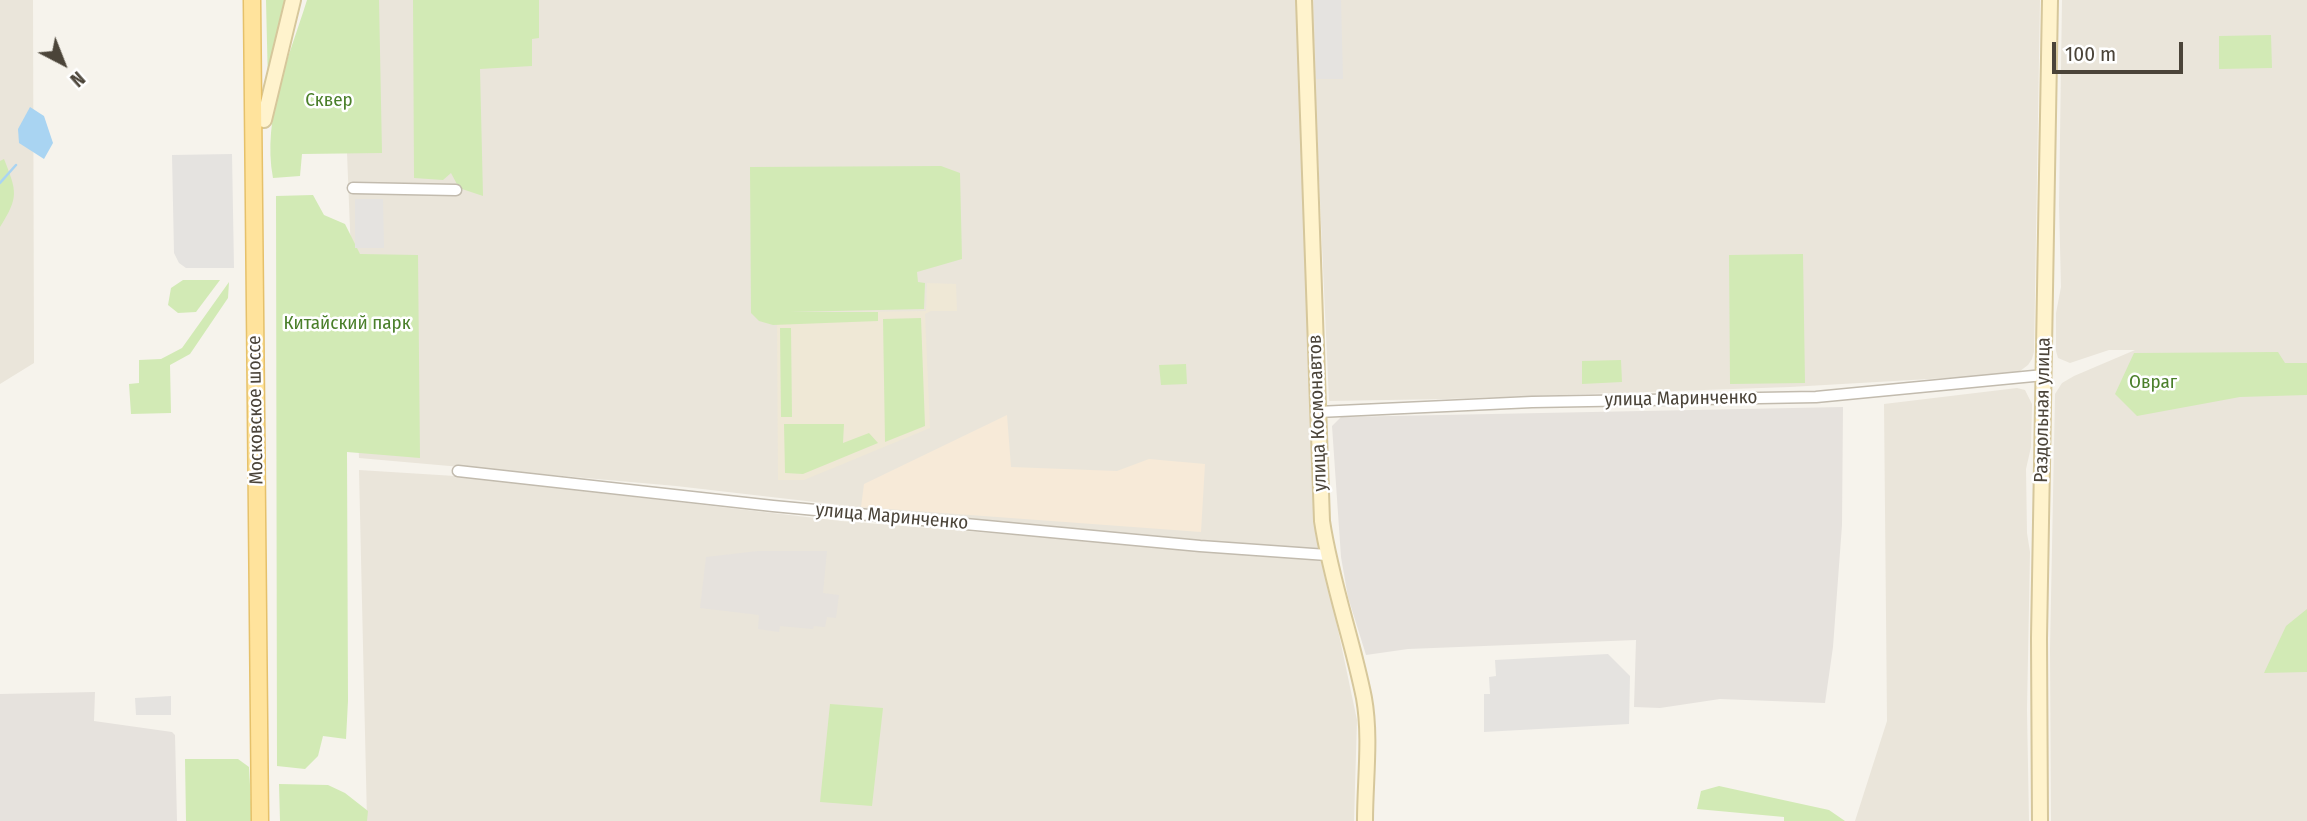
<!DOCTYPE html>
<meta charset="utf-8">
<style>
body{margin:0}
#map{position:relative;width:2307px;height:821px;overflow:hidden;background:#f6f3ec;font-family:"Fira Sans Condensed",sans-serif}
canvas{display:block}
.north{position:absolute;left:28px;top:28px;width:70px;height:70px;-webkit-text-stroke:5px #fff;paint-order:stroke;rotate:138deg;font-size:19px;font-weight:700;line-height:28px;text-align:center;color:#4b4439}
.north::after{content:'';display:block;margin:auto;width:24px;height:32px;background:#4b4439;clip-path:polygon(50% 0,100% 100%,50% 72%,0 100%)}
.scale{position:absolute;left:2052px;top:42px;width:131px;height:32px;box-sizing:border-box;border:4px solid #4b4439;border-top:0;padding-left:9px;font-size:21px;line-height:24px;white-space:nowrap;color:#4b4439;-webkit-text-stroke:5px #fff;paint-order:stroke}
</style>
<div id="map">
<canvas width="2307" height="821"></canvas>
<div class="north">N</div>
<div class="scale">100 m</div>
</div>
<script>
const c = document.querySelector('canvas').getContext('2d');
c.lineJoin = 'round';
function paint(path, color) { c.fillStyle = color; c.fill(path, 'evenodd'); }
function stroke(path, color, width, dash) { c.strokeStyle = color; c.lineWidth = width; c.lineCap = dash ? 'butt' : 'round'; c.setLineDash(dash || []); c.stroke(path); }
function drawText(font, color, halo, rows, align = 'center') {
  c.font = font + ' "Fira Sans Condensed",sans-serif'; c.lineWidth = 5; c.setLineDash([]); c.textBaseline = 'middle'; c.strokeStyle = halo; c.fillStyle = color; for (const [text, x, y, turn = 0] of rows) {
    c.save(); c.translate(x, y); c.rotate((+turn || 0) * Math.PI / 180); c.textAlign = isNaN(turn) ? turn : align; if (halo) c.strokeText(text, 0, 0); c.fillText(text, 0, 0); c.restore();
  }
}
paint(new Path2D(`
 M0,0H33L34,363L0,384Z
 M341,0H1296L1318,535L1357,720L1354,821H367L359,470L455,476L841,521L1291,557L676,486L359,458Z
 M1311,0H2040L2034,352L2032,359L2028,365L2016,374L1790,387L1446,399L1329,401Z
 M2062,0H2307V821H2051L2050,649L2055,394L2062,383L2074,376L2135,350H2109L2070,363L2058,358L2056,351V313L2061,287L2059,205Z
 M2017,388L2025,390L2032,404L2031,447L2026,469L2027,533L2030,552L2027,710L2029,821H1855L1887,721L1884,404Z`), '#eae5da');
paint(new Path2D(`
 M1007,415L1011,467L1117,471L1149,459L1205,464L1201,532L861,507L864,484Z`), '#f7ead8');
paint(new Path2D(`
 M1843,407L1842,525L1833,647L1825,703L1720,699L1660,708L1634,707L1636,640L1408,649L1366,655L1348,597L1341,557L1332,426L1341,417Z
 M758,551H827L823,593L839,595L836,618L827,617L825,627L814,626L813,629L780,626L779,632L758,629L759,615L700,608L706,557Z
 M95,692L94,721L172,732L175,735L177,821H0V694Z`), '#e6e2dd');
paint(new Path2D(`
 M927,283L956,284L957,311H931L925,314L930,428L804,480H778L777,313L926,311Z`), '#efe8d6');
paint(new Path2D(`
 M266,0H289L268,85Z
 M307,0H379L382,153L302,154L300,176L273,178C262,117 289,58 307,0Z
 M413,0H539V38L532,39V66L480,69L483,196L459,188L451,173L443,180L414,178Z
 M2271,35L2272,68L2219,69V36Z
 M4,159C17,192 19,197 0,227V161Z
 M941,166L960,173L962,259L917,272L918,282L925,283L924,309L790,312H878V321L773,325L759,321L751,313L750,167Z
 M313,195L324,215L345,224L360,254L418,255L420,458L347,452L348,701L346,739L323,736L318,756L305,769L277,766L276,196Z
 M1803,254L1805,383L1730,384L1729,255Z
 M183,280H220L196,312L178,313L168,305L171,288Z
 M229,282L228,298L190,354L170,365L171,413L131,414L129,384L139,383V360L161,359L182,348Z
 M921,318L925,426L885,442L883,319Z
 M780,328H791L792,417H781Z
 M2278,352L2285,363H2307V395L2240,397L2137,416L2115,394L2134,353Z
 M1621,360L1622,382L1582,384V361Z
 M1186,364L1187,384L1161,385L1159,365Z
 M784,424H844L843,443L869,433L878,443L803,474L785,473Z
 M2307,609V672L2264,673L2286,626Z
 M830,704L883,708L872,806L820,802Z
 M185,759H238L249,767L252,821H186Z
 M279,784L328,785L345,793L368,811L367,821H280Z
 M1719,786L1829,810L1845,821H1784V817L1697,809L1701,791Z`), '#d2eab5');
paint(new Path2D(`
 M1314,0H1341L1343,79H1316Z
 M232,154L234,268H186L179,263L174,253L172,155Z
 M355,199H383L384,248H355Z
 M1608,654L1630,676L1629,724L1484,732V694H1490L1489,677L1496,676L1495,660Z
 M171,696V715H136L135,698Z`), '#e5e3e0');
paint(new Path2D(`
 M30,107L44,116L53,143L44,159L19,143L18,129Z`), '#a9d4f2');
stroke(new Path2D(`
 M0,183L16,165`), '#a9d4f2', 2.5);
const minor = new Path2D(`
 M353,188L456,190
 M1318,412L1532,402L1816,397L2044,375
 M458,471L773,506L1200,546L1327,555`);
const secondary = new Path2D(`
 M1304,0L1322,521C1331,581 1352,638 1364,698C1371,737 1365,781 1365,821
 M264,120L293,0
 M2040,821L2039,638L2050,0`);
const primary = new Path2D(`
 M252,0L260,821`);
stroke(minor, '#c2bbae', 13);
stroke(secondary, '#d6c79b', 18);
stroke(primary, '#e6c16a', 19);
stroke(minor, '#fff', 10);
stroke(secondary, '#fff3cd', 14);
stroke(primary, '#ffe39c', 16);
drawText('19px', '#4a7f2a', '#fff', [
 ["Сквер",329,101],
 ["Китайский парк",347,324],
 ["Овраг",2153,383]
]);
drawText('19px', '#4b4439', '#fff', [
 ["улица Маринченко",1681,399,-1],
 ["Московское шоссе",256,410,-91],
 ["Раздольная улица",2043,410,-89],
 ["улица Космонавтов",1318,413,-92],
 ["улица Маринченко",892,517,5]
]);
</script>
